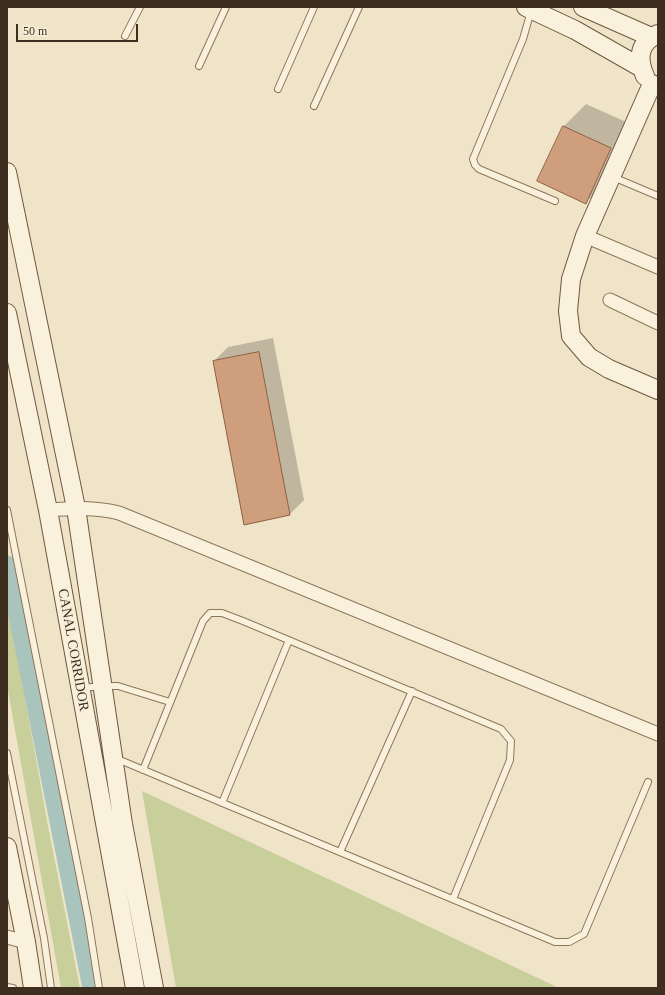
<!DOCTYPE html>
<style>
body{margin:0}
#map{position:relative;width:665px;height:995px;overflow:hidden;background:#f0e4c8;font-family:Georgia,serif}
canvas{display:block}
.frame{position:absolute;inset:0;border:8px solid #3d2e20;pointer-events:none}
.scale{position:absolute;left:16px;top:24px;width:122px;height:18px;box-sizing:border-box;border:2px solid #3d2e20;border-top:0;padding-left:5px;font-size:12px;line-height:14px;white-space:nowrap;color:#3d2e20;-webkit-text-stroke:3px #f7eed8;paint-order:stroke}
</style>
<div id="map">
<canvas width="665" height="995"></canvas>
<div class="frame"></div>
<div class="scale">50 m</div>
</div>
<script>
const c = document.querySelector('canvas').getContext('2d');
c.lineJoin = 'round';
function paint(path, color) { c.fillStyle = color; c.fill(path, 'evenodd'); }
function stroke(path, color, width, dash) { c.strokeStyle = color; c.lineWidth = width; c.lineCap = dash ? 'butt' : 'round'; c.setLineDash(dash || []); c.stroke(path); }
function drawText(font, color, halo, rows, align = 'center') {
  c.font = font + ' Georgia,serif'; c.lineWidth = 3.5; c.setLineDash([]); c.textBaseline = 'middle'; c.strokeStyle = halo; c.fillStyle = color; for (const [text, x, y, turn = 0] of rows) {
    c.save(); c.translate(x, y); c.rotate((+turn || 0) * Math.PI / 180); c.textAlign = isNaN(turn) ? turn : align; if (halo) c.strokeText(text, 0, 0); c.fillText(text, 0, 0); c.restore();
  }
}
paint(new Path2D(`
 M7,597L48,826L80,988H61L7,685Z
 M142,791L559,988H176Z`), '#c9cf9b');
paint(new Path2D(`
 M586,104L633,125L608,180L586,202L564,126Z
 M273,338L304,500L290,514L214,361L228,347Z`), '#0003');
stroke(new Path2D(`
 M7,564L91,988`), '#a9c4bc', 17);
const building = new Path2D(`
 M563,126L611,148L586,204L537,181Z
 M259,352L290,515L244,525L213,361Z`);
paint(building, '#cf9f7d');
stroke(building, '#8d5f41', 1);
const lane = new Path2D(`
 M531,11L523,39L473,159L475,165L479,169L555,201
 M125,36L140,7
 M199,66L226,7
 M278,89L314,7
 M314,106L359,7
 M613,177L658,196
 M7,510L88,918L99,988
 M82,688L103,686H118L170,702
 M7,753L44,938L51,988
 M115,758L555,942H569L584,934L648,782
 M143,770L203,621L210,613H222L243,621L501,729L511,741L510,760L453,899
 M222,803L289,640
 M340,852L412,691
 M7,987L13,988`);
const street = new Path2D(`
 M585,236L658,267
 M610,300L658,323
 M48,510C72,508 95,507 119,513L658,734
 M7,937L26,942`);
const secondary = new Path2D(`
 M526,7L575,30L640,67
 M583,7L651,37
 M645,76C637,58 639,42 658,34
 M652,84L585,236L571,279L568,311L571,336L589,357L609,369L658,390
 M7,172L76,508L123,824L154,988
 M7,313L48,510L135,988
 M7,847L26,942L33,988`);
stroke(lane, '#8d765c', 8);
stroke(street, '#8d765c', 15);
stroke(secondary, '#6f573f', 20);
stroke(lane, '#faf1dc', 6);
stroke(street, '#faf1dc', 13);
stroke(secondary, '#faf1dc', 18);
drawText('14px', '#3d2e20', '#f7eed8', [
 ["CANAL CORRIDOR",73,650,80]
]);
</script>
